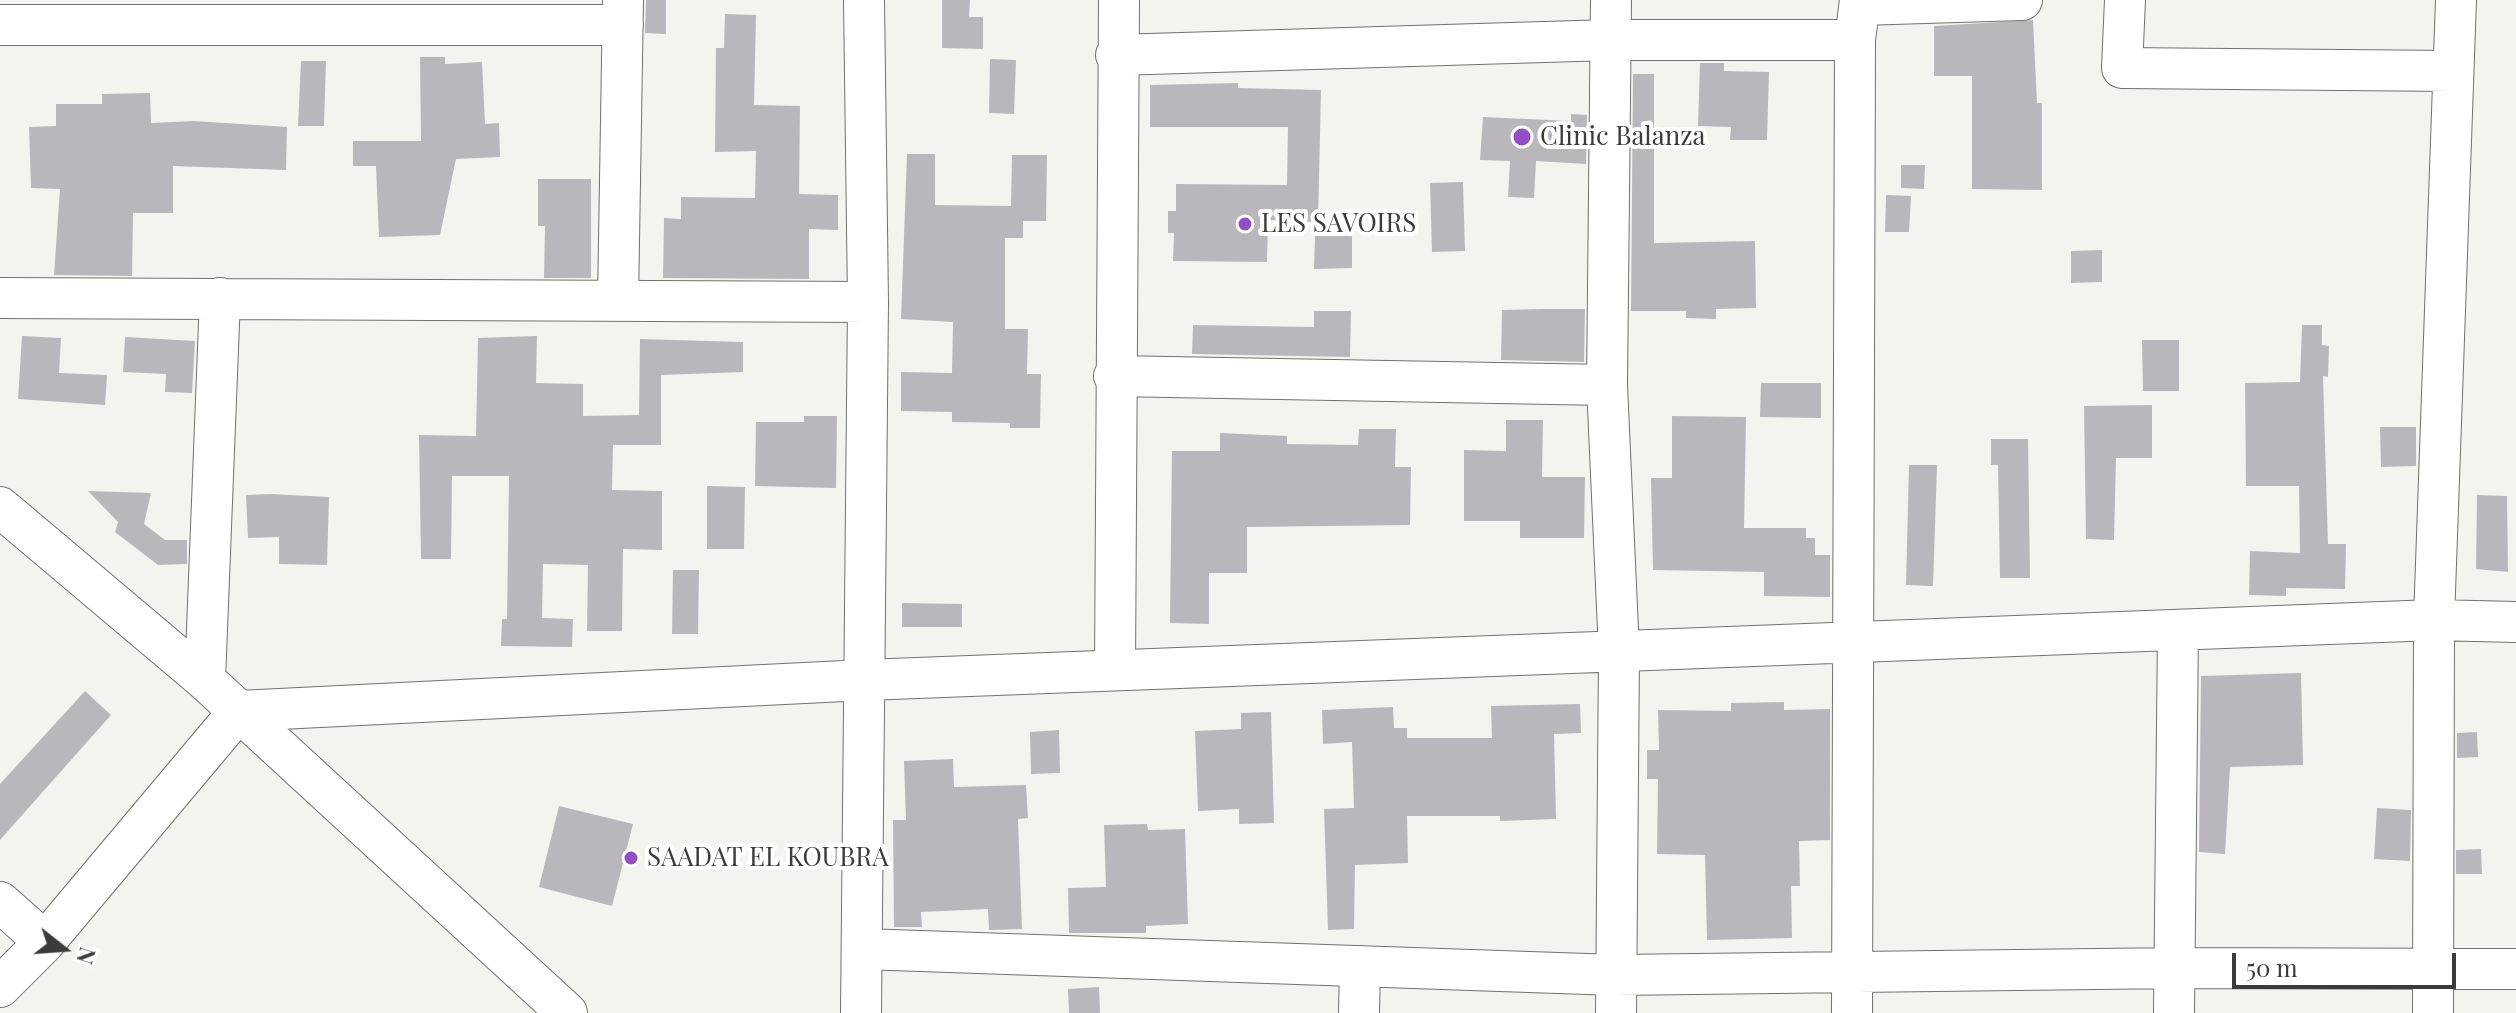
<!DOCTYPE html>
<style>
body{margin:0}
#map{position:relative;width:2516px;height:1013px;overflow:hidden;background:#f3f4ef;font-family:"Playfair Display",serif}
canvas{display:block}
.north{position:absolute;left:24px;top:909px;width:80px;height:80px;-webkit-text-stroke:6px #fff;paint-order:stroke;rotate:107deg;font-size:22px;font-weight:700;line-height:32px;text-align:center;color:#3b3b39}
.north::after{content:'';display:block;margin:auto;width:28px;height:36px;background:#3b3b39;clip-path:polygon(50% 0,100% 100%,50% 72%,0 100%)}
.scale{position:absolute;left:2232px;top:953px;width:224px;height:36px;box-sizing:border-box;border:4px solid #3b3b39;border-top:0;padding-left:10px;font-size:24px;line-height:28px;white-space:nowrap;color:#3b3b39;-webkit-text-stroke:6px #fff;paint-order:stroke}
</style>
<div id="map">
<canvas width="2516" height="1013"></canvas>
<div class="north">N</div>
<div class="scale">50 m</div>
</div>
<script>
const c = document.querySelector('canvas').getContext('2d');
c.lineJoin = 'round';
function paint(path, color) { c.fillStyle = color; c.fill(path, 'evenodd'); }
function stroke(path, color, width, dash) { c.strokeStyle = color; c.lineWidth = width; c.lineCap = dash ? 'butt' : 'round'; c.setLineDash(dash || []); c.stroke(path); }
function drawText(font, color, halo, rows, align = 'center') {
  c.font = font + ' "Playfair Display",serif'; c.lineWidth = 8; c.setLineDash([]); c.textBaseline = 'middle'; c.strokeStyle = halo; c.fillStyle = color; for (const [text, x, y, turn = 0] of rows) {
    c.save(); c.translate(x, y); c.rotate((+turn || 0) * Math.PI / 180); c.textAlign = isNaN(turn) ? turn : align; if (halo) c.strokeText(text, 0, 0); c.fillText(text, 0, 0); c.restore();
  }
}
paint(new Path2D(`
 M646,0H666V34L645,33Z
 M942,0H970L969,17H983V49L942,48Z
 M725,14L756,15L754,105L800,106L799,194L838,195V230L809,229V279L663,278L664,218L681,219V197L755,198L756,151L715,152L716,48H724Z
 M2033,20L2037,103H2042V190L1972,189V76H1934V26Z
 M420,57H445V64L482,62L485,124L499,123L500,157L456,159L440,235L379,237L376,166H353V141H421Z
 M990,59L1016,60L1014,114L989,113Z
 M301,61H326L324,126H298Z
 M1700,63H1724V71L1769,72L1767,140H1730L1731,127L1698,126Z
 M1633,74H1654V243L1755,241L1756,308L1716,309V319L1686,318V311H1631Z
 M1238,83V88L1321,90L1318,222L1268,220L1267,262L1173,261L1174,233H1168V211H1176V184L1287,185L1288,127H1150V85Z
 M150,93L151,123L194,121L287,127L286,170L173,166V213H133L132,276L54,275L60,189L31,188L29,127L56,126V104H102V94Z
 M1571,114L1587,115L1586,164L1536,161L1534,198L1508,197L1510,161L1480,160L1483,117L1571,121Z
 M907,154H935V205L1011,206L1012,155H1047L1046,221H1023V238H1005V329H1028L1027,374H1041L1040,428H1010V423L952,422V412L901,411V372L952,373L953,322L901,319Z
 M1901,165H1925L1924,189L1901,188Z
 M538,179H591V278H544L545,226H538Z
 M1463,182L1465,251L1432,252L1430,183Z
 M1886,195L1911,196L1909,232H1885Z
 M1315,236H1352V268L1314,269Z
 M2102,250V282L2071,283V251Z
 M1543,309H1585L1584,362L1501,360L1502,310Z
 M1314,311H1351L1350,357L1192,354L1193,325L1314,327Z
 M2302,325H2322V345L2329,346L2328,377L2323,376L2328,544H2346L2345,589L2286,588V596L2249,595L2250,551L2300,553L2299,486H2246L2245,383L2300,382Z
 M22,336L61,338L59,373L107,375L105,405L18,399Z
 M537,336L536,383L583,384V416L639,415L640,339L743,342V372L661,375V445H613L612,490L662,491V550L623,549L622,631H587L588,565L543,564L542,618L573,619L572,647L501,646L502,619H507L509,476H452L451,559H421L419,435L476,436L478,338Z
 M125,337L195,341L192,393L165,392L166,374L123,372Z
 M2142,340H2179V391H2143Z
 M1761,383H1821V418L1760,417Z
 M2152,405V458H2116L2114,540L2086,539L2084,406Z
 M804,416H837L836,488L755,486L756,422H804Z
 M1672,416L1746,417L1744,528H1806V538H1815V555H1830V597L1764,596V572L1653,570L1651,478H1672Z
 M1506,420H1543L1542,477H1585L1584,538H1520V521H1464V450L1506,451Z
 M2380,427H2416V466L2381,467Z
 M1359,429H1396L1395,467H1411L1410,525L1247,527V573H1209V624L1170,623L1172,451H1220V433L1287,436V444L1358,445Z
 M1991,439H2028L2030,578H2000L1998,465H1991Z
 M1909,465H1937L1933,586L1906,585Z
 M707,486L745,487L744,549H707Z
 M88,491L151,493L144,524L165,540H187V564L158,565L115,532L118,522Z
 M270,494L329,497L327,565L279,564V537L248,538L246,495Z
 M2477,495L2507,496L2508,572L2476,569Z
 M673,570H699L698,634H672Z
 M902,603L962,604V627H902Z
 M2301,673L2303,765L2230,767L2225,854L2199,852L2201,676Z
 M85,691L111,715L0,840V784Z
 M1784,702V710L1830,709V840L1799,841L1800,886H1791L1792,938L1707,940L1705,855L1657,854L1658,779H1647V750H1659L1658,710L1731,711V703Z
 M1580,704L1581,733L1554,734L1556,819L1500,821V816H1407L1408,863L1355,865L1354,929L1328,930L1324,809L1354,808L1352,742L1323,744L1322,710L1393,707L1394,728H1407V738H1492L1491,706Z
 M1271,712L1274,823L1239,824V809L1198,811L1195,731L1241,729V713Z
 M1059,730L1060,773L1031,774L1030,732Z
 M2477,732L2478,757L2457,758V733Z
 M953,759L954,787L1026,785L1028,818L1018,819L1022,929L989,930L988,909L921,912L922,927H894L893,820H906L904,761Z
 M559,806L633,824L612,906L539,887Z
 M2377,808L2411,810L2410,861L2374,859Z
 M1147,824L1148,830L1185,829L1188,924L1146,926V933H1069L1068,888L1106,887L1104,825Z
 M2481,849L2482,874H2456V850Z
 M1099,987L1100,1013H1069L1068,989Z`), '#bab7bc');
const minor = new Path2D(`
 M1611,0L1607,385L1619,652L1616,1013
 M2125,0L2122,68L2452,71
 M1860,5L2022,0
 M0,25H623
 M1116,55L1610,40H1855
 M0,298L868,302
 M618,301L623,0
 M1114,376L1607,385
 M0,507L205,680L567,1013
 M1115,670L1119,0
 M205,680L220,298
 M0,902L45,942
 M862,949L1616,975L2176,968L2516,969
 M0,987L45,942L239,711L865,680L2434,620L2516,622
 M861,1013L868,302L864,0
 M1359,1013L1360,966
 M1852,1013L1855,40L1860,0
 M2174,1013L2178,630
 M2433,1013L2434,620L2456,0`);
stroke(minor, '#70726d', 42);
stroke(minor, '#fff', 40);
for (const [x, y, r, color] of [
 [1522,137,10,"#924fc3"],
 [1245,224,8,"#924fc3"],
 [631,858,8,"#924fc3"]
]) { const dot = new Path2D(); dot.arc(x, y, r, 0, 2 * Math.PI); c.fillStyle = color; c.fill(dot); stroke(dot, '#fff', 3); }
drawText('26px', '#3b3b39', '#fff', [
 ["Clinic Balanza",1540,137],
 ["LES SAVOIRS",1261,224],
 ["SAADAT EL KOUBRA",647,858]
], 'left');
</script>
